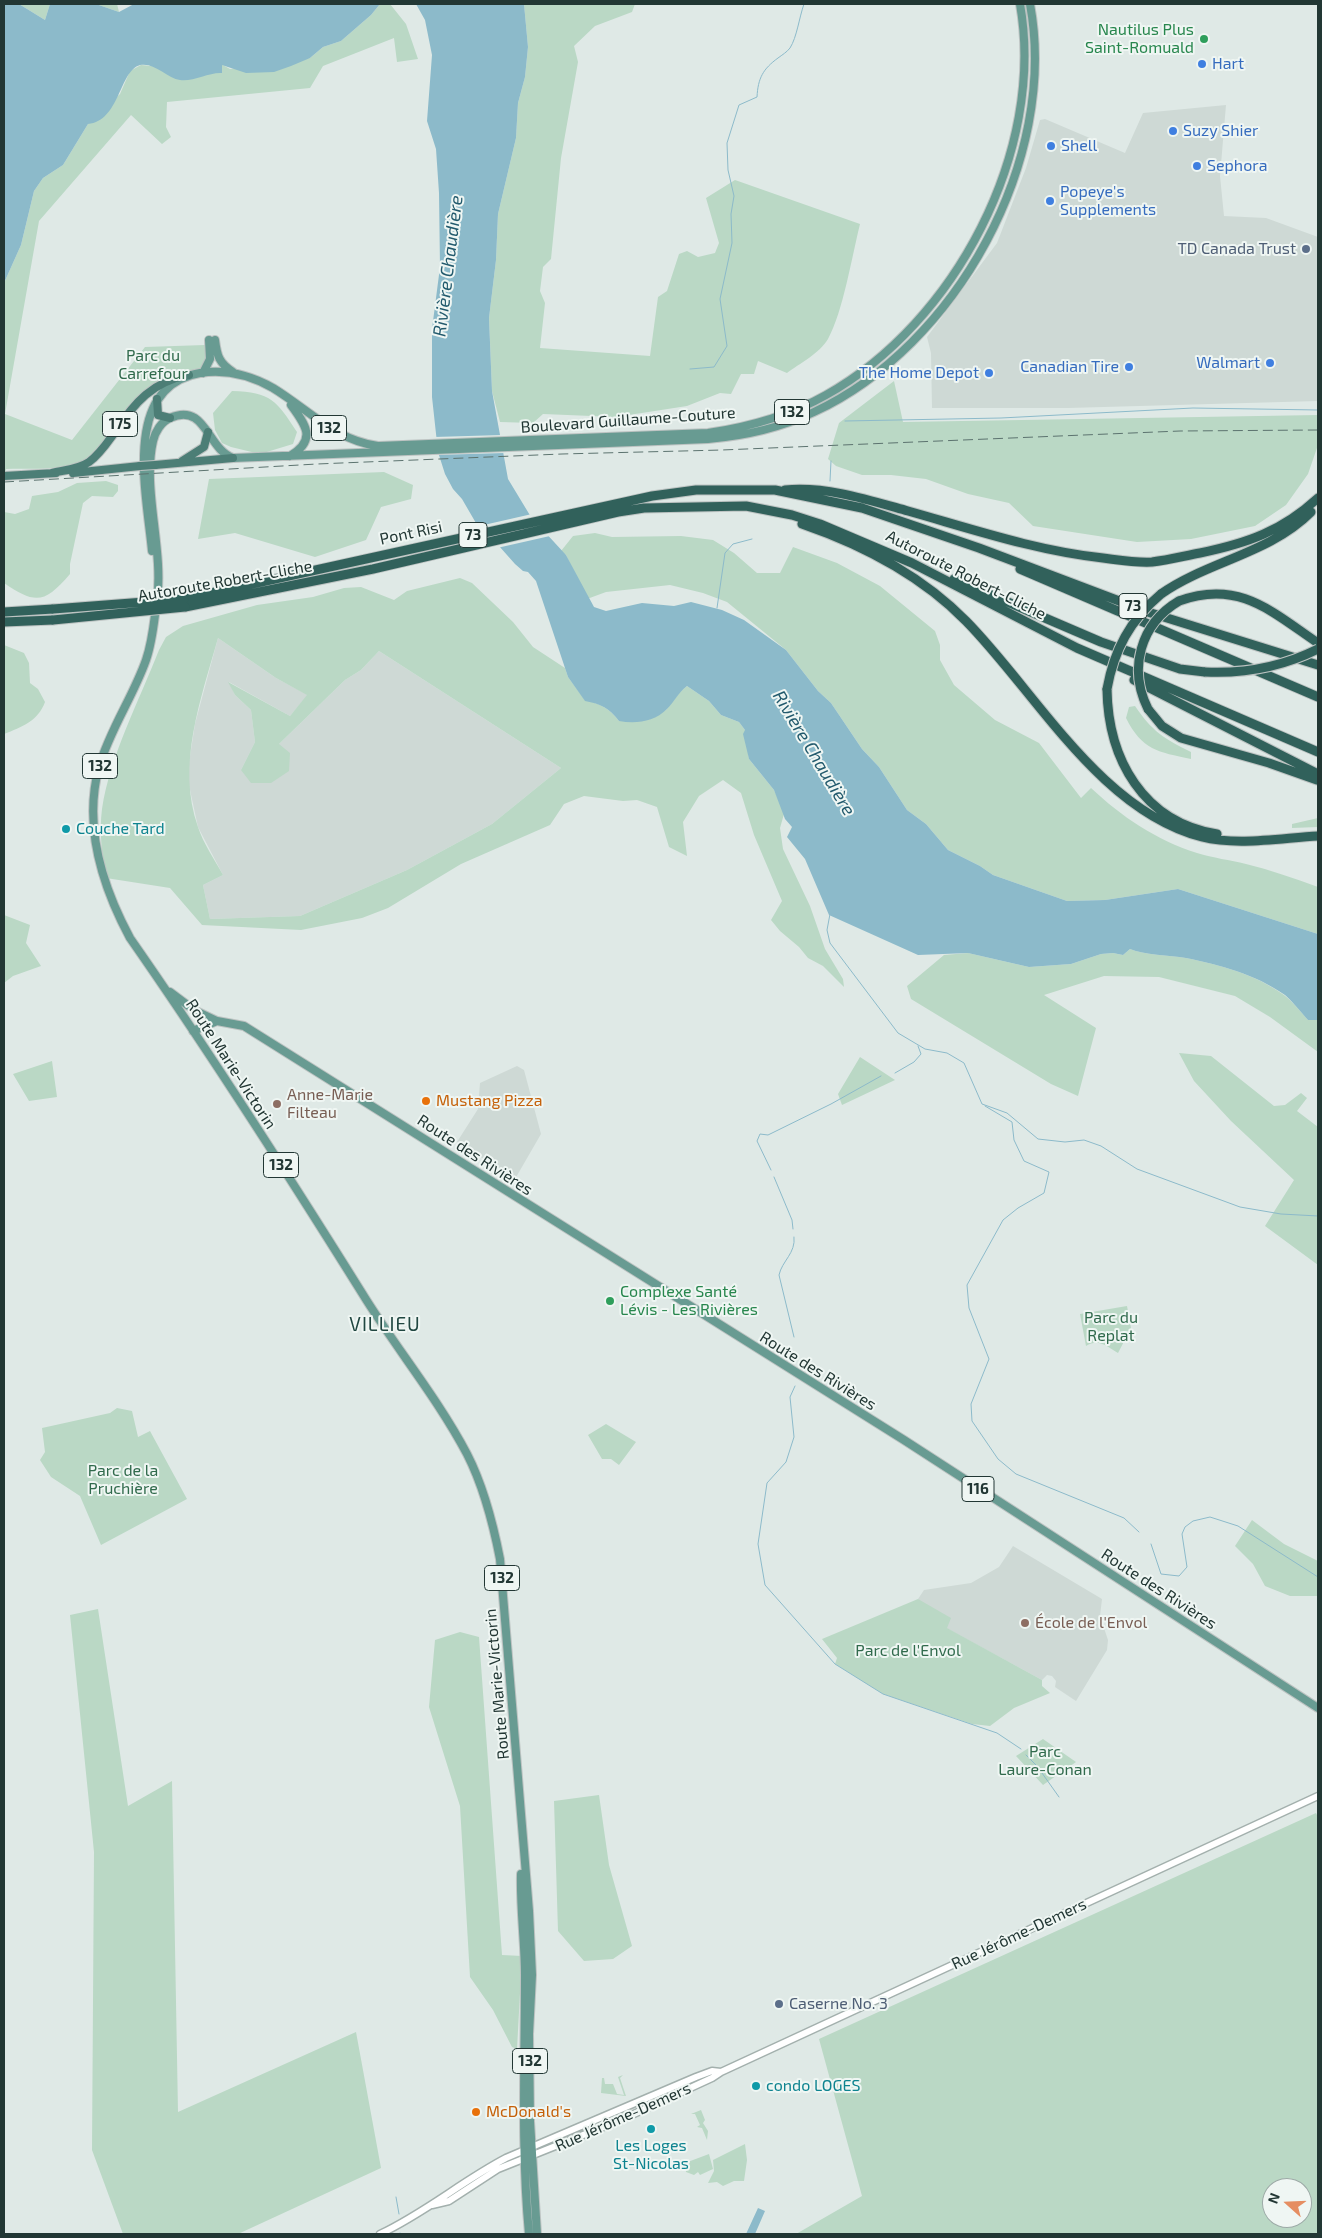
<!DOCTYPE html>
<meta charset="utf-8">
<style>
body{margin:0}
#map{position:relative;width:1322px;height:2238px;overflow:hidden;background:#dfe9e6;font-family:"Exo 2",sans-serif}
canvas{display:block}
.frame{position:absolute;inset:0;border:5px solid #223734;pointer-events:none}
.north{position:absolute;left:1262px;top:2178px;width:50px;height:50px;box-sizing:border-box;background:#eff6f3;border:1px solid #9daaa7;border-radius:50%;rotate:290deg;font-size:14px;font-weight:700;line-height:20px;text-align:center;color:#223734}
.north::after{content:'';display:block;margin:auto;width:18px;height:22px;background:#e58e62;clip-path:polygon(50% 0,100% 100%,50% 72%,0 100%)}
</style>
<div id="map">
<canvas width="1322" height="2238"></canvas>
<div class="frame"></div>
<div class="north">N</div>
</div>
<script>
const c = document.querySelector('canvas').getContext('2d');
c.lineJoin = 'round';
function paint(path, color) { c.fillStyle = color; c.fill(path, 'evenodd'); }
function stroke(path, color, width, dash) { c.strokeStyle = color; c.lineWidth = width; c.lineCap = dash ? 'butt' : 'round'; c.setLineDash(dash || []); c.stroke(path); }
function drawText(font, color, halo, rows, align = 'center') {
  c.font = font + ' "Exo 2",sans-serif'; c.lineWidth = 4; c.setLineDash([]); c.textBaseline = 'middle'; c.strokeStyle = halo; c.fillStyle = color; for (const [text, x, y, turn = 0] of rows) {
    c.save(); c.translate(x, y); c.rotate((+turn || 0) * Math.PI / 180); c.textAlign = isNaN(turn) ? turn : align; if (halo) c.strokeText(text, 0, 0); c.fillText(text, 0, 0); c.restore();
  }
}
paint(new Path2D(`
 M1226,105L1220,176L1224,216L1266,218L1318,237V401L1068,408H932L931,353L927,337L997,243L1026,168L1040,120L1045,119L1125,153L1143,113Z
 M218,638L276,678L308,695L290,716L229,682L235,695L251,710L255,742L241,770L279,744L345,680L361,670L379,651L561,768L492,824L407,870L300,916L210,919L203,885L223,875L198,827L187,776L195,724Z
 M517,1066L524,1070L541,1134L515,1179L457,1142L478,1109L480,1083Z
 M1013,1546L1102,1599L1100,1616L1108,1640L1107,1650L1076,1701L1055,1687L1056,1681L1052,1676L1047,1675L1042,1680L946,1628L918,1599L924,1590L971,1583L999,1567Z`), '#ced9d5');
paint(new Path2D(`
 M19,4H50L45,20Z
 M96,4H117L119,12Z
 M380,4H390L406,24L418,59L397,62L394,38L323,66L310,88L167,102L166,127L171,137L162,144L131,115L39,221L5,414L72,440L145,347L205,345L208,358L203,368L175,374L162,380L113,433C103,439 99,450 89,457C66,472 32,468 6,469L4,478V283L21,245L34,191L43,178L63,165L88,124L120,94L130,71L141,65L222,73L221,64L230,69L310,58L323,47L341,41L371,15Z
 M524,4H635L632,12L595,26L574,46L578,62L561,158L551,259L543,267L540,291L545,303L540,348L650,356L658,297L667,291L679,254L687,251L698,257L715,253L719,243L706,198L735,180L860,224C852,256 843,312 828,339C820,353 799,364 787,373L758,361L754,374H741L731,394L720,393L687,406L616,417L543,414L533,423L500,422L492,391L489,318L496,260L498,214L516,138L518,103L525,77L528,47Z
 M894,381L903,422L1318,415V445L1308,474L1286,505L1255,526L1191,539L1137,542L1033,526L1009,503L968,494L926,479L891,475H862L836,466L828,459L839,423Z
 M232,391C271,392 277,401 297,432L293,444L260,454L231,447L222,443L215,430L213,413Z
 M384,472L413,485L411,499L381,507L366,540L315,557L235,533L198,539L209,479Z
 M106,481L118,485V491L113,497L92,496L83,503L70,564V574C45,603 36,605 4,583V512L15,514L29,509L32,496L58,492L77,483Z
 M595,533L612,537L681,536L713,540L734,553L757,573H780L793,547L837,563L880,586L935,631L940,645V660L954,685L995,720L1039,743L1081,798L1091,788C1122,817 1156,840 1197,853C1213,858 1230,860 1246,864C1270,870 1294,878 1318,887V934L1178,889L1105,900L1067,901L993,875L980,866L948,850L926,824L907,810L879,767L862,749L831,703L818,691L786,650L727,602L703,593L670,585L606,592L587,599L566,555L561,551L573,536Z
 M460,578L472,583L513,622L533,647L565,668L568,677L585,700C601,704 609,708 619,721L666,710L679,693L687,686L709,701L721,715L739,722L745,730L749,759L774,790L781,804L784,814L780,828L783,849L810,906L825,949L843,979L844,987L823,966L808,958L799,947L780,931L771,920L782,901L754,835L741,793L723,780L699,796L683,822L687,856L669,847L657,807L637,800L623,801L584,796L564,804L550,825L461,864L388,908L362,918L301,930L202,925L170,888L106,878C102,855 99,832 102,809C110,756 139,701 159,650L166,637L183,626L257,605L313,597L344,588L361,587L394,600L407,591ZM218,638L276,678L307,695L290,716L228,682L235,695L251,710L255,742L241,770L251,783H271L289,771L290,753L279,744L345,680L361,670L379,651L561,768L492,824L407,870L300,916L210,919L203,885L223,875C215,860 203,843 198,827C176,765 201,699 218,638Z
 M4,645L24,653L29,663L30,683L38,689L45,702C38,721 22,727 4,734Z
 M1135,706C1152,731 1164,739 1191,752V759C1158,752 1142,750 1126,718L1129,707Z
 M1318,818V827L1292,828V824Z
 M4,915L30,925L26,943L41,966L13,976L4,983Z
 M1130,949C1144,955 1169,955 1186,958C1220,965 1255,974 1284,995C1293,1002 1301,1012 1308,1020H1318V1052L1270,1017L1235,996L1159,977L1104,976L1044,995L1096,1028L1078,1096L1051,1084L911,999L907,986L944,955L968,953L1029,967L1071,964L1101,954L1113,953L1123,955Z
 M1179,1053L1211,1056L1274,1106L1285,1105L1301,1093L1307,1098L1297,1111L1318,1127V1265L1265,1226L1294,1180L1231,1121L1194,1081Z
 M860,1057L895,1080L842,1105L838,1094Z
 M52,1061L57,1097L29,1101L13,1074Z
 M1127,1306L1131,1328L1118,1353C1107,1346 1098,1338 1086,1346L1080,1314Z
 M117,1408L132,1411L138,1437L150,1431L187,1499L101,1545L80,1496L51,1477L40,1460L45,1452L42,1428L110,1413Z
 M606,1424L636,1442L619,1465L611,1459H602L588,1435Z
 M1252,1520L1284,1544L1318,1561V1596H1290L1265,1586L1253,1564L1235,1546Z
 M918,1599L951,1618L947,1628L1042,1680V1686L1050,1693L1014,1708L990,1726L972,1724L883,1694L835,1664L837,1658L822,1639Z
 M98,1609L128,1806L172,1781L178,2112L356,2032L381,2168L238,2234H123L92,2150L94,1852L70,1615Z
 M460,1632L479,1637L502,1955L522,1956L517,2049L512,2047L493,2010L470,1977L460,1806L429,1707L435,1640Z
 M1043,1739L1076,1762L1043,1785L1016,1756Z
 M599,1795L609,1865L632,1946L613,1959L584,1961L558,1931L554,1801Z
 M1316,1813L1318,1817V2234H796L862,2196L819,2039ZM1272,2188H1302V2218H1272Z
 M623,2075L620,2078L626,2096L601,2093L602,2078H604L605,2084H613L617,2094L624,2095L618,2077Z
 M701,2110L705,2120L703,2123L708,2131L707,2140L702,2128L697,2127L700,2125L695,2114H691Z
 M745,2144L747,2160L744,2181H734L723,2186L717,2182L708,2183L714,2171L713,2160Z
 M709,2154L713,2169L700,2175L698,2172L694,2175L686,2172L685,2163Z`), '#bad8c5');
paint(new Path2D(`
 M4,4H19L45,20L50,4H96L119,12L134,4H380L371,15L341,41L323,47L310,58L291,66L274,72L246,73L222,65V73C209,72 193,82 180,80C167,78 155,62 140,65C119,71 120,121 88,124L63,165L43,178L34,191L21,245L4,283Z
 M416,4H524L528,47L525,77L518,103L516,138L498,214L496,260L489,318L492,391L508,479L531,517L566,555L594,607L606,611L642,603L674,606L691,602L722,610L744,620L786,650L818,691L831,703L862,749L879,767L907,810L926,824L948,850L980,866L993,875L1067,901L1105,900L1178,889L1318,934V1020H1308C1301,1012 1293,1002 1285,995C1255,974 1220,965 1186,958C1169,955 1144,955 1130,949L1123,955L1113,953L1101,954L1071,964L1029,967L968,953L918,955L829,915L805,859L787,837L792,827L785,819L774,790L749,759L743,734L745,730L739,722L721,715L709,701L687,686C678,693 674,702 667,709C654,722 636,724 619,721C609,708 601,704 585,701L568,677L536,581L528,572L523,571L515,564L499,546L480,530L462,499L453,489L445,474L438,452L432,397V329L440,267L439,193L436,149L427,121L432,55L425,20Z
 M758,2208L765,2211L755,2234H746Z`), '#8cbaca');
paint(new Path2D(`
 M502,435L505,453L436,455L435,452L434,437Z
 M532,514L550,536L497,548L475,527Z`), '#dfe9e6');
stroke(new Path2D(`
 M690,369L714,367L727,346L720,299L732,243L731,214L734,196L728,170L727,143L739,105L757,97C758,78 763,69 778,58C782,55 787,52 790,48C797,37 799,18 804,4
 M845,421L1001,418L1193,408L1318,410
 M830,481L831,461
 M717,608L725,553L733,544L752,539
 M830,914L827,930L830,943L898,1033L925,1049L947,1053L964,1063L982,1104L1007,1113L1038,1139L1065,1142L1084,1140L1101,1146L1137,1169L1240,1207L1281,1214L1318,1216
 M895,1073L914,1062L921,1054L918,1046
 M985,1106L1012,1122L1014,1140L1024,1161L1049,1172L1044,1193L1018,1208L1003,1220L967,1285L969,1308L989,1359L971,1404L972,1421L998,1459L1016,1474L1124,1518L1139,1532
 M771,1170L757,1141L760,1134L768,1135L831,1104L881,1076
 M774,1177L792,1220L793,1229
 M794,1237C796,1253 782,1261 779,1275L794,1337
 M795,1386L790,1397L794,1437L786,1462L767,1483L758,1544L765,1585L835,1664L883,1694L997,1733L1021,1749
 M1151,1544L1161,1574L1179,1576L1187,1567L1182,1534L1185,1527L1193,1521L1210,1517L1238,1526L1318,1577
 M1026,1755L1037,1766L1059,1797
 M396,2197L399,2214
 M400,2233V2234`), '#8cbaca', 1);
const tertiary = new Path2D(`
 M432,2205L449,2201L498,2169L623,2119L712,2078L721,2072L1318,1796
 M380,2234C425,2213 462,2181 506,2158L696,2077L712,2071L721,2072`);
const primary = new Path2D(`
 M215,340C217,356 219,363 233,372
 M203,373L210,359L209,340
 M290,456C317,440 306,425 291,405
 M152,551C147,495 121,386 200,373C226,369 250,375 273,388C309,410 335,440 378,446L708,433C749,427 789,416 826,395C955,323 1046,151 1020,4
 M170,992L194,1010L217,1021
 M193,1031L217,1021L244,1026L904,1440L1318,1708
 M521,1874C520,1908 525,1942 525,1976C525,2063 521,2148 529,2234
 M537,2234L530,2121L529,2034L532,1975L529,1911L500,1559C493,1523 484,1487 467,1454C437,1397 395,1347 362,1293C287,1173 211,1054 130,938C102,886 83,826 99,767C110,729 133,697 146,660C153,640 154,620 157,600C164,550 142,489 153,441C155,432 161,422 170,418C206,402 207,449 233,458L708,439C745,436 780,428 814,412C956,346 1059,160 1030,4`);
const trunk = new Path2D(`
 M157,399L158,415L170,418
 M182,461L204,447L208,432
 M155,465L233,458
 M52,473C65,470 79,469 89,462C100,454 107,443 115,432C134,403 153,381 189,375
 M73,473L140,466
 M4,476L56,473`);
const motorway = new Path2D(`
 M785,490C827,486 869,500 908,511C972,529 1037,551 1103,558C1119,560 1136,563 1152,562C1168,560 1184,556 1200,553C1248,543 1282,531 1318,498
 M802,524C863,545 920,574 966,621C1036,692 1100,811 1202,837C1238,846 1281,838 1318,836
 M1020,569L1318,697
 M954,579L1101,642L1180,669L1205,672
 M1161,594C1208,561 1269,554 1311,512
 M184,599L652,496L696,490H775L862,508L979,548L1151,613L1318,665
 M1179,601C1239,579 1272,612 1318,643
 M185,607L373,569L618,512L644,508L746,506L792,515L820,524L912,563L1077,648L1318,752
 M4,612L53,609
 M4,622L53,620
 M1134,680L1318,774
 M1107,689C1108,759 1143,822 1217,834
 M1148,709L1162,726L1181,738L1269,763L1317,780`);
stroke(tertiary, '#a3b0ad', 9);
stroke(primary, '#bdc3c2', 10);
stroke(trunk, '#bdc3c2', 10);
stroke(motorway, '#bdc3c2', 11);
stroke(tertiary, '#fff', 6);
stroke(primary, '#689b92', 8);
stroke(trunk, '#4c7e76', 8);
stroke(motorway, '#31615b', 9);
stroke(new Path2D(`
 M4,482L317,464L562,454L722,450L1180,431L1318,430`), '#5c736f', 1, [10, 5]);
const trunkBridge = new Path2D(`
 M140,466L155,465`);
const motorwayBridge = new Path2D(`
 M53,609L184,599
 M53,620L185,607
 M1205,672C1246,674 1282,667 1318,649
 M1107,689C1114,650 1130,620 1161,594
 M1148,709C1128,669 1140,624 1179,601`);
stroke(trunkBridge, '#bdc3c2', 10, []);
stroke(motorwayBridge, '#bdc3c2', 11, []);
stroke(trunkBridge, '#4c7e76', 8);
stroke(motorwayBridge, '#31615b', 9);
for (const [x, y, r, color] of [
 [1204,39,5,"#2e9e5b"],
 [1202,64,5,"#3f7fe0"],
 [1173,131,5,"#3f7fe0"],
 [1051,146,5,"#3f7fe0"],
 [1197,166,5,"#3f7fe0"],
 [1050,201,5,"#3f7fe0"],
 [1306,249,5,"#5c6f8a"],
 [1270,363,5,"#3f7fe0"],
 [1129,367,5,"#3f7fe0"],
 [989,373,5,"#3f7fe0"],
 [66,829,5,"#0f9aa8"],
 [426,1101,5,"#e8710a"],
 [277,1104,5,"#8d6e63"],
 [610,1301,5,"#2e9e5b"],
 [1025,1623,5,"#8d6e63"],
 [779,2004,5,"#5c6f8a"],
 [756,2086,5,"#0f9aa8"],
 [476,2112,5,"#e8710a"],
 [651,2129,5,"#0f9aa8"]
]) { const dot = new Path2D(); dot.arc(x, y, r, 0, 2 * Math.PI); c.fillStyle = color; c.fill(dot); stroke(dot, '#eff6f3', 2); }
for (const [x, y, w] of [
 [792,412,35],
 [120,424,35],
 [329,428,35],
 [473,535,28],
 [1133,606,28],
 [100,766,35],
 [281,1165,35],
 [978,1489,32],
 [502,1578,35],
 [530,2061,35]
]) { const box = new Path2D(); box.roundRect(x - w / 2, y - 12.5, w, 25, 4); c.fillStyle = '#eff6f3'; c.fill(box); stroke(box, '#223734', 1); }
drawText('bold 15px', '#223734', null, [
 ["132",792,412],
 ["175",120,424],
 ["132",329,428],
 ["73",473,535],
 ["73",1133,606],
 ["132",100,766],
 ["132",281,1165],
 ["116",978,1489],
 ["132",502,1578],
 ["132",530,2061]
]);
drawText('16px', '#27864d', '#eff6f3', [
 ["Nautilus Plus",1194,30],
 ["Saint-Romuald",1194,48],
 ["Complexe Santé",620,1292,"left"],
 ["Lévis - Les Rivières",620,1310,"left"]
], 'right');
drawText('16px', '#366cbe', '#eff6f3', [
 ["Hart",1212,64],
 ["Suzy Shier",1183,131],
 ["Shell",1061,146],
 ["Sephora",1207,166],
 ["Popeye's",1060,192],
 ["Supplements",1060,210],
 ["Walmart",1260,363,"right"],
 ["Canadian Tire",1119,367,"right"],
 ["The Home Depot",979,373,"right"]
], 'left');
drawText('16px', '#4e5e75', '#eff6f3', [
 ["TD Canada Trust",1296,249],
 ["Caserne No. 3",789,2004,"left"]
], 'right');
drawText('16px', '#306a4c', '#eff6f3', [
 ["Parc du",153,356],
 ["Carrefour",153,374],
 ["Parc du",1111,1318],
 ["Replat",1111,1336],
 ["Parc de la",123,1471],
 ["Pruchière",123,1489],
 ["Parc de l'Envol",908,1651],
 ["Parc",1045,1752],
 ["Laure-Conan",1045,1770]
]);
drawText('16px', '#223734', '#eff6f3', [
 ["Boulevard Guillaume-Couture",628,420,-4],
 ["Pont Risi",411,533,-12],
 ["Autoroute Robert-Cliche",966,575,27],
 ["Autoroute Robert-Cliche",225,581,-10],
 ["Route Marie-Victorin",231,1064,57],
 ["Route des Rivières",475,1155,33],
 ["Route des Rivières",818,1371,32],
 ["Route des Rivières",1159,1589,33],
 ["Route Marie-Victorin",497,1684,-95],
 ["Rue Jérôme-Demers",1019,1934,-25],
 ["Rue Jérôme-Demers",623,2117,-24]
]);
drawText('16px', '#0d838f', '#eff6f3', [
 ["Couche Tard",76,829],
 ["condo LOGES",766,2086],
 ["Les Loges",651,2146,"center"],
 ["St-Nicolas",651,2164,"center"]
], 'left');
drawText('16px', '#785e54', '#eff6f3', [
 ["Anne-Marie",287,1095],
 ["Filteau",287,1113],
 ["École de l'Envol",1035,1623]
], 'left');
drawText('16px', '#c56008', '#eff6f3', [
 ["Mustang Pizza",436,1101],
 ["McDonald's",486,2112]
], 'left');
drawText('italic 18px', '#225a6d', '#eff6f3', [
 ["Rivière Chaudière",448,266,-83],
 ["Rivière Chaudière",814,753,59]
]);
c.letterSpacing = '1px';
drawText('19px', '#204741', '#eff6f3', [
 ["VILLIEU",385,1325]
]);
c.letterSpacing = '0px';
</script>
